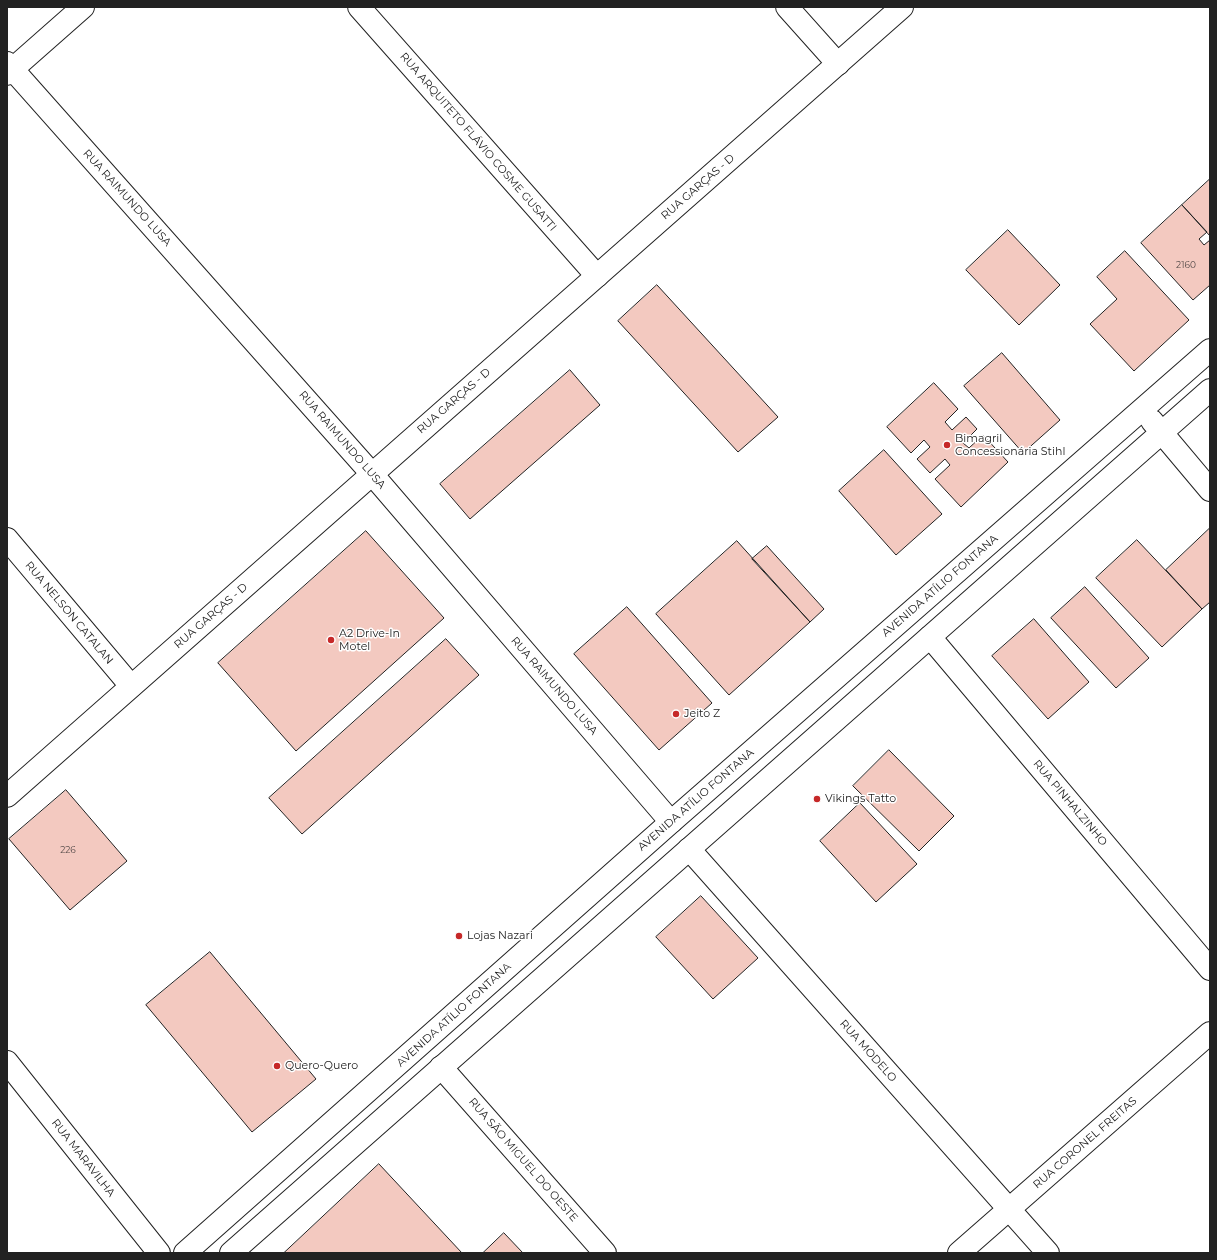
<!DOCTYPE html>
<meta charset="utf-8">
<style>
body{margin:0}
#map{position:relative;width:1217px;height:1260px;overflow:hidden;background:#fff;font-family:Montserrat,sans-serif}
canvas{display:block}
.frame{position:absolute;inset:0;border:8px solid #222;pointer-events:none}
</style>
<div id="map">
<canvas width="1217" height="1260"></canvas>
<div class="frame"></div>
</div>
<script>
const c = document.querySelector('canvas').getContext('2d');
c.lineJoin = 'round';
function paint(path, color) { c.fillStyle = color; c.fill(path, 'evenodd'); }
function stroke(path, color, width, dash) { c.strokeStyle = color; c.lineWidth = width; c.lineCap = dash ? 'butt' : 'round'; c.setLineDash(dash || []); c.stroke(path); }
function drawText(font, color, halo, rows, align = 'center') {
  c.font = font + ' Montserrat,sans-serif'; c.lineWidth = 3; c.setLineDash([]); c.textBaseline = 'middle'; c.strokeStyle = halo; c.fillStyle = color; for (const [text, x, y, turn = 0] of rows) {
    c.save(); c.translate(x, y); c.rotate((+turn || 0) * Math.PI / 180); c.textAlign = isNaN(turn) ? turn : align; if (halo) c.strokeText(text, 0, 0); c.fillText(text, 0, 0); c.restore();
  }
}
const building = new Path2D(`
 M1210,179V236L1182,205Z
 M1182,205L1207,232L1199,239L1204,245L1210,240V285L1193,300L1141,243Z
 M1008,230L1060,285L1019,325L966,270Z
 M1125,251L1189,320L1134,371L1090,324L1117,299L1097,277Z
 M657,285L778,417L738,452L618,321Z
 M1002,353L1060,420L1023,453L964,386Z
 M570,370L600,405L470,519L440,484Z
 M934,383L958,409L945,422L952,430L966,417L977,429L963,443L969,448L983,435L1008,462L961,507L935,479L950,465L945,459L930,473L917,459L930,447L924,440L911,453L887,427Z
 M884,450L942,514L896,555L839,491Z
 M1210,528V602L1202,609L1166,570Z
 M366,531L444,618L296,751L218,663Z
 M1137,540L1202,609L1162,647L1096,578Z
 M737,541L810,622L729,695L656,614Z
 M767,546L824,609L810,622L752,559Z
 M1085,587L1149,658L1116,688L1051,618Z
 M627,607L712,703L659,750L574,654Z
 M1034,619L1089,682L1048,719L992,656Z
 M446,639L479,675L302,834L269,798Z
 M889,750L954,816L919,851L853,786Z
 M66,790L127,861L70,910L9,839Z
 M860,803L917,864L876,902L820,841Z
 M701,896L758,958L713,999L656,937Z
 M210,952L316,1079L252,1132L146,1005Z
 M379,1164L462,1253H284Z
 M504,1233L523,1253H483Z`);
paint(building, '#f3c9c0');
stroke(building, '#222', 1);
const street = new Path2D(`
 M359,7L597,276
 M787,7L838,64
 M7,63L372,474L671,822
 M7,74L83,7
 M7,539L131,686
 M930,637L1210,969
 M689,849L1048,1253
 M7,1062L159,1253
 M441,1067L605,1253
 M959,1253L1210,1033`);
const secondary = new Path2D(`
 M1152,421L1210,490
 M7,796L902,7
 M185,1253L671,822L1210,350
 M231,1253L1210,390`);
stroke(street, '#222', 24);
stroke(secondary, '#222', 24);
stroke(street, '#fff', 22);
stroke(secondary, '#fff', 22);
for (const [x, y, r, color] of [
 [947,445,4,"#c62828"],
 [331,640,4,"#c62828"],
 [676,714,4,"#c62828"],
 [817,799,4,"#c62828"],
 [459,936,4,"#c62828"],
 [277,1066,4,"#c62828"]
]) { const dot = new Path2D(); dot.arc(x, y, r, 0, 2 * Math.PI); c.fillStyle = color; c.fill(dot); stroke(dot, '#fff', 1.5); }
drawText('9px', '#564c4a', null, [
 ["2160",1186,265],
 ["226",68,850]
]);
drawText('11px', '#222', '#fff', [
 ["RUA ARQUITETO FLÁVIO COSME GUSATTI",478,142,49],
 ["RUA GARÇAS - D",698,187,-41],
 ["RUA RAIMUNDO LUSA",127,198,48],
 ["RUA GARÇAS - D",454,401,-41],
 ["RUA RAIMUNDO LUSA",342,440,49],
 ["AVENIDA ATÍLIO FONTANA",940,586,-41],
 ["RUA NELSON CATALAN",69,613,50],
 ["RUA GARÇAS - D",211,616,-41],
 ["RUA RAIMUNDO LUSA",554,686,49],
 ["AVENIDA ATÍLIO FONTANA",696,800,-41],
 ["RUA PINHALZINHO",1070,803,50],
 ["AVENIDA ATÍLIO FONTANA",454,1015,-42],
 ["RUA MODELO",868,1051,48],
 ["RUA CORONEL FREITAS",1085,1143,-41],
 ["RUA MARAVILHA",83,1158,52],
 ["RUA SÃO MIGUEL DO OESTE",523,1160,49]
]);
drawText('11px', '#222', '#fff', [
 ["Bimagril",955,439],
 ["Concessionária Stihl",955,452],
 ["A2 Drive-In",339,634],
 ["Motel",339,647],
 ["Jeito Z",684,714],
 ["Vikings Tatto",825,799],
 ["Lojas Nazari",467,936],
 ["Quero-Quero",285,1066]
], 'left');
</script>
